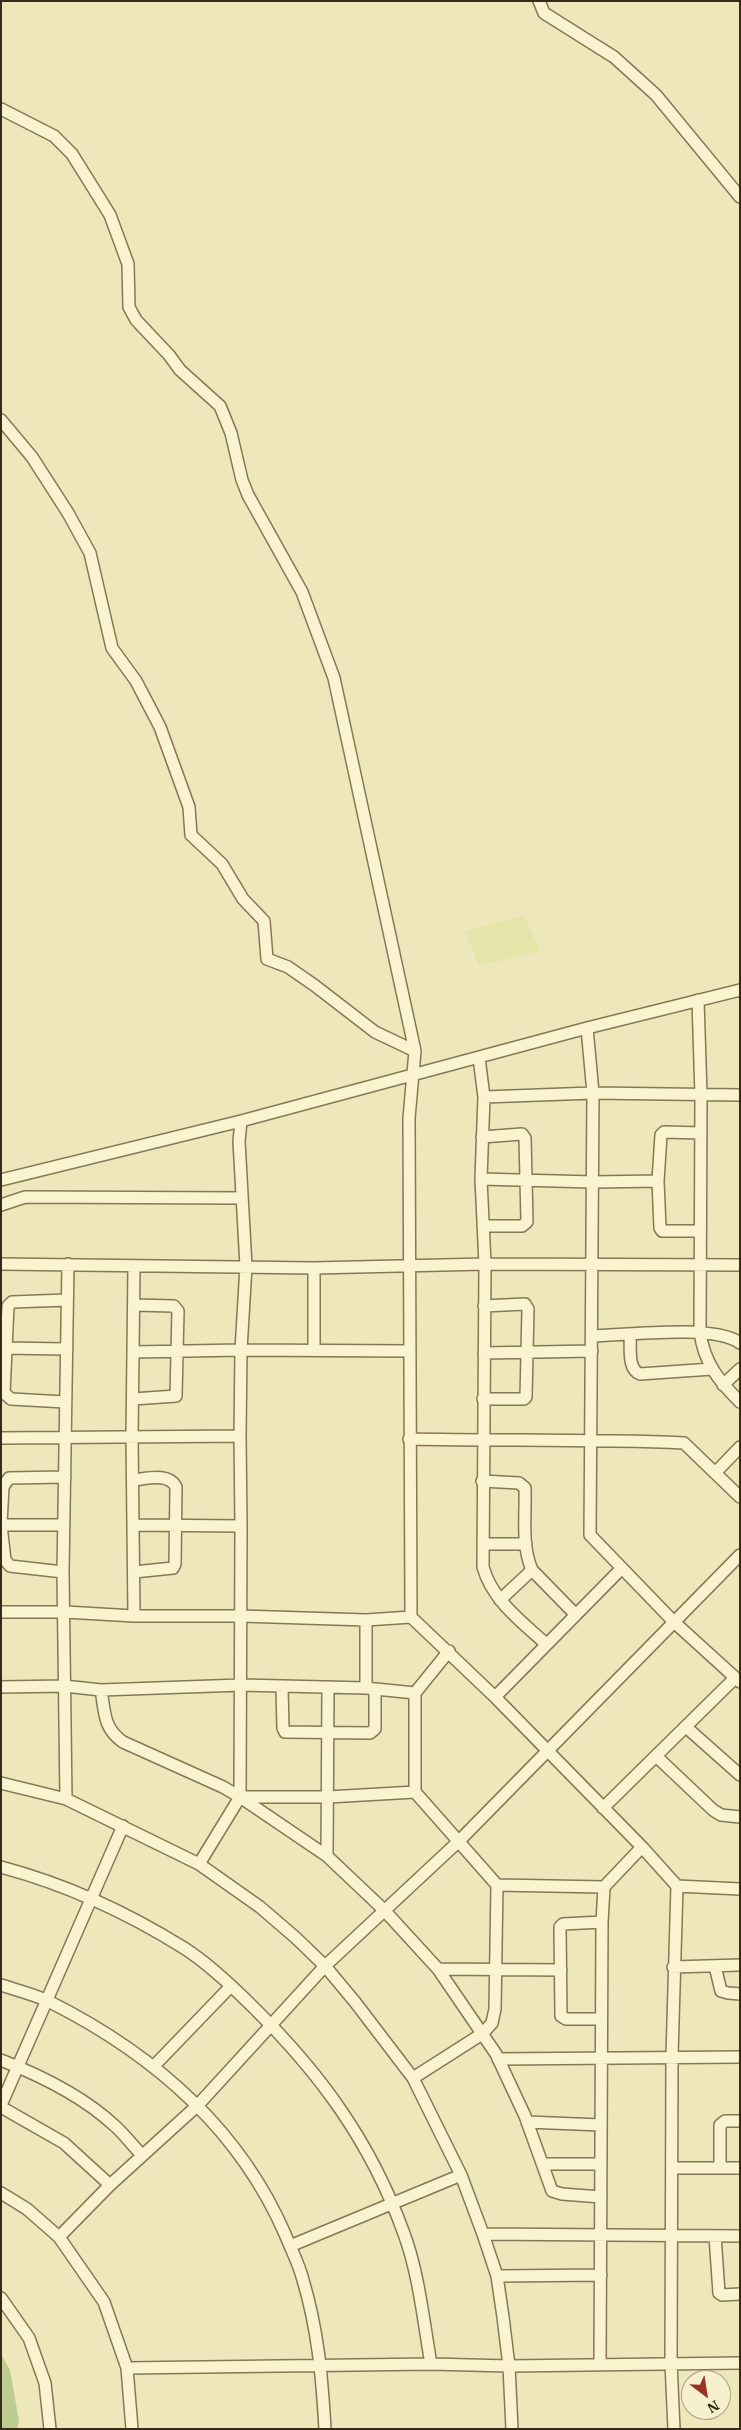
<!DOCTYPE html>
<style>
body{margin:0}
#map{position:relative;width:741px;height:2430px;overflow:hidden;background:#efe7bc;font-family:"IBM Plex Serif",serif}
canvas{display:block}
.frame{position:absolute;inset:0;border:2px solid #362b1b;pointer-events:none}
.north{position:absolute;left:681px;top:2370px;width:50px;height:50px;box-sizing:border-box;background:#f6f0cc;border:1px solid #a9a185;border-radius:50%;rotate:149deg;font-size:14px;font-weight:700;line-height:20px;text-align:center;color:#362b1b}
.north::after{content:'';display:block;margin:auto;width:18px;height:22px;background:#983323;clip-path:polygon(50% 0,100% 100%,50% 72%,0 100%)}
</style>
<div id="map">
<canvas width="741" height="2430"></canvas>
<div class="frame"></div>
<div class="north">N</div>
</div>
<script>
const c = document.querySelector('canvas').getContext('2d');
c.lineJoin = 'round';
function paint(path, color) { c.fillStyle = color; c.fill(path, 'evenodd'); }
function stroke(path, color, width, dash) { c.strokeStyle = color; c.lineWidth = width; c.lineCap = dash ? 'butt' : 'round'; c.setLineDash(dash || []); c.stroke(path); }
paint(new Path2D(`
 M524,916L540,951L479,966L465,931Z`), '#e5e4a9');
paint(new Path2D(`
 M1,2354L10,2370L19,2421L17,2429H1Z`), '#bdcd90');
const minor = new Path2D(`
 M539,1L544,13L614,57L656,95L740,197
 M1,109L54,136L72,154L110,215L128,264L129,307L136,320L169,355L180,370L220,406L231,433L242,480L248,495L302,592L334,678L415,1051L409,1118L411,1617
 M1,420L32,457L68,513L90,553L112,648L136,681L160,727L189,807L191,835L222,864L243,899L264,921L267,959L288,967L314,985L375,1032L415,1051
 M698,1000L701,1095L700,1332C704,1363 719,1381 740,1402
 M587,1028L593,1093L590,1535L674,1622L740,1682
 M479,1058L484,1097L481,1179L485,1264L483,1567C492,1600 522,1622 546,1644
 M484,1097L593,1093L740,1095
 M482,1137L522,1134L525,1138L527,1222L522,1226H483
 M481,1179L593,1182L658,1181
 M1,1180L241,1121L587,1028L740,990
 M1,1205L25,1197L242,1198
 M700,1231H662L660,1228L658,1181L661,1135L664,1132L701,1133
 M1,1264L314,1268L485,1264L740,1265
 M134,1267L132,1437L134,1616
 M314,1268V1350
 M630,1335C631,1347 627,1369 640,1374L712,1369
 M592,1336C627,1335 714,1324 740,1343
 M1,1348L67,1349
 M133,1352L241,1350L409,1351
 M484,1353L592,1351
 M723,1385L740,1369
 M133,1399L176,1396L178,1311L174,1306L134,1305
 M483,1399H524L526,1397L528,1309L525,1304L484,1306
 M65,1402L11,1399L4,1393L8,1306L12,1302L67,1300
 M1,1438L240,1436
 M409,1439C500,1441 592,1439 684,1443L740,1497
 M715,1473L740,1447
 M133,1480C146,1479 169,1472 176,1487L175,1564L173,1568L134,1572
 M482,1481L519,1483L525,1488C526,1514 521,1545 532,1570L575,1614
 M1,1524L3,1487L9,1478L65,1477
 M1,1525L5,1560L10,1566L63,1572
 M1,1525H64
 M133,1525L241,1526
 M483,1544H526
 M500,1600L532,1570
 M1,1612H65L134,1616H241L366,1620L411,1617L495,1697L642,1847L677,1886L672,2056L671,2363L674,2429
 M366,1620V1688
 M1,1687L64,1686L101,1690L241,1685L366,1688L415,1693
 M282,1688L283,1728L285,1732L370,1733L375,1729V1689
 M101,1690C105,1712 103,1728 123,1742L223,1787L240,1797L327,1856L384,1910L438,1969L496,2054L525,2116L552,2191L562,2194L601,2197
 M495,1697L622,1568
 M686,1727L740,1775
 M656,1756L713,1810L721,1815L740,1817
 M1,1783L66,1799L199,1864L260,1907L296,1938L325,1966L355,2002L413,2078L461,2175L483,2234L497,2276L503,2317L509,2366L512,2429
 M240,1797H328L415,1792
 M66,1799L63,1572L68,1264
 M603,1808L735,1678
 M327,1856L328,1688
 M199,1864L240,1797L241,1526L240,1436L241,1350L246,1266L239,1141L241,1121
 M1,1867C65,1884 128,1913 184,1948C209,1964 232,1986 253,2007C320,2073 370,2141 403,2231C419,2273 423,2319 431,2364
 M497,1885L604,1887
 M677,1886L740,1889
 M715,1966L721,1991L728,1993L740,1994
 M673,1967L740,1965
 M438,1969L561,1970
 M1,1985C16,1990 33,1994 48,2001C152,2053 238,2126 285,2234C291,2249 299,2264 303,2280C318,2330 322,2377 325,2429
 M601,2019H566L561,2016L560,1927L563,1924L602,1922
 M498,2059L740,2057
 M1,2060C42,2076 83,2096 115,2126C125,2135 133,2146 142,2155
 M153,2067L231,1986
 M413,2078L482,2034L492,2023L495,2009L497,1885L415,1792V1693L449,1651
 M1,2105L123,1826
 M1,2107L64,2143L110,2185
 M527,2122L601,2125
 M543,2164H601
 M672,2168H740
 M720,2168V2125L725,2121H740
 M1,2193L27,2209L59,2237L104,2302L127,2368L132,2429
 M483,2234L740,2236
 M715,2236L719,2293L722,2295L740,2294
 M59,2237L110,2185L198,2105L325,1966L459,1841L740,1555
 M290,2246L461,2175
 M497,2276L601,2275
 M1,2298L29,2338L45,2383L50,2429
 M600,2364L602,1922L604,1887L642,1847
 M127,2368L431,2364L509,2366L740,2363`);
stroke(minor, '#877755', 14);
stroke(minor, '#faf3cf', 11);
</script>
